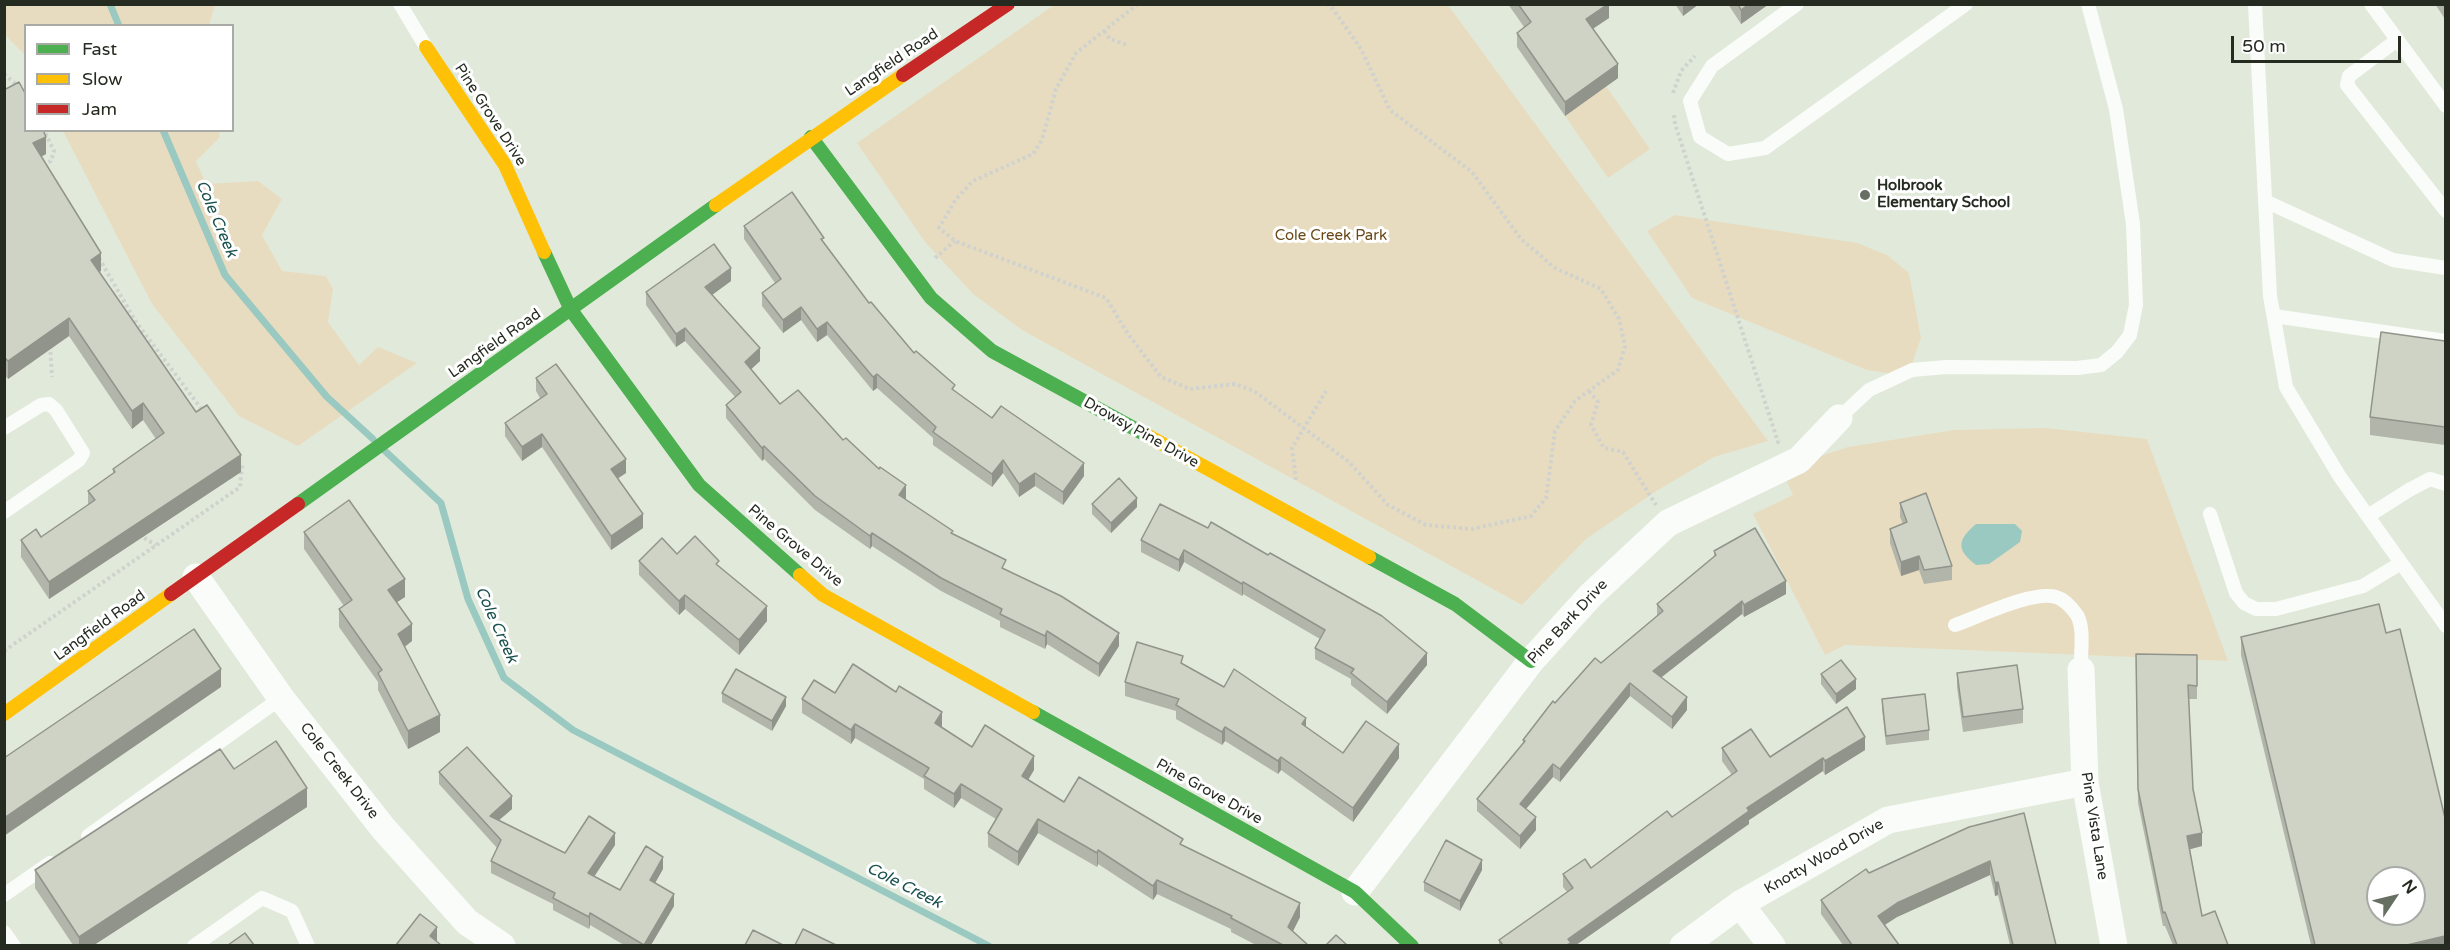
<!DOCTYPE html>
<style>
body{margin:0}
#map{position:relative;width:2450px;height:950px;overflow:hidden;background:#e1eada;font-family:"Varela Round",sans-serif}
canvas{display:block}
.frame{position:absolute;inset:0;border:6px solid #252b21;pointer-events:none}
.legend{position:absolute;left:24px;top:24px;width:210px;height:108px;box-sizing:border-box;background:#fff;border:2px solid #a8aaa6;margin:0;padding:8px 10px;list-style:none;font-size:18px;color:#252b21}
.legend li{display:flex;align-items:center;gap:12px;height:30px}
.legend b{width:30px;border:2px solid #a8aaa6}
.north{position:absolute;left:2366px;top:866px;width:60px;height:60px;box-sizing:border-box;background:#fff;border:2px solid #a8aaa6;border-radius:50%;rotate:55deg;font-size:16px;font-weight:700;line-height:24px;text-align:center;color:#252b21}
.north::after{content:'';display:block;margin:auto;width:21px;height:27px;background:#676e62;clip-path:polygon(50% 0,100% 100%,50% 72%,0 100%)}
.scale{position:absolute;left:2231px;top:36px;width:170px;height:27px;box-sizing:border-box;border:3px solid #252b21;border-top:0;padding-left:8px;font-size:18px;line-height:21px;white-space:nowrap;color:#252b21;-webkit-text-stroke:4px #fff;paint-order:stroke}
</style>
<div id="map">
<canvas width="2450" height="950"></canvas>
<div class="frame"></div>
<ul class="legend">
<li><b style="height:8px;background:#4caf50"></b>Fast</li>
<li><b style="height:8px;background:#ffc107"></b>Slow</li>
<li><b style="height:8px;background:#c62828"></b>Jam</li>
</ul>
<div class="north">N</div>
<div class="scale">50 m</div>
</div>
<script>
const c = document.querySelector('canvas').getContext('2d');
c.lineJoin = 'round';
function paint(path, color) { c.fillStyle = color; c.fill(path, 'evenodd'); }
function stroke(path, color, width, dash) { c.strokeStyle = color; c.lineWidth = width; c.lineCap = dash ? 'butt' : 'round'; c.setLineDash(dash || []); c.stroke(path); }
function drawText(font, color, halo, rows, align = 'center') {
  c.font = font + ' "Varela Round",sans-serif'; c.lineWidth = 6; c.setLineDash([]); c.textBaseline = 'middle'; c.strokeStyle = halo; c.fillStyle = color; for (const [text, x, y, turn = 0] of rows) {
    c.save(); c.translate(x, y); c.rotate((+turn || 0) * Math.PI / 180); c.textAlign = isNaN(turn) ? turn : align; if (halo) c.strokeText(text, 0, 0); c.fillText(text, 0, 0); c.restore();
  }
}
paint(new Path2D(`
 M5,4H215V5L209,25L26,26L25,55L5,35Z
 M1054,5H1448L1768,441L1714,457L1658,490L1586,539L1522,605L1022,330L973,294L925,242L857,143Z
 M1606,86L1650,149L1608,178L1565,116Z
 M63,131H219L220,137L196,161L206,184L258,181L282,199L262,235L282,271L326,276L333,289L328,322L359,365L378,347L417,363L298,446L239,416L152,304Z
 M1675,215L1857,243L1887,255L1909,273L1921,338L1908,376L1867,370L1692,298L1647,231Z
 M2046,428L2147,439L2228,661L1845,645L1825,655L1753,514L1793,495L1781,469L1848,447L1954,430Z`), '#e8dcc0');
paint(new Path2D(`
 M1976,524H2015L2022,531L2020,542L1989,564L1976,565C1956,550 1957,540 1976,524Z`), '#99c9c0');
stroke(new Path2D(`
 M110,4L119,26
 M163,130L225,275L327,397L373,439
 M385,451L441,503L468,599L504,678L573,730L989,946`), '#99c9c0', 7);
stroke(new Path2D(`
 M1138,4L1076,53L1056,89L1042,140L1033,154L973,181L956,199L939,228L955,241L1106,298L1128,334L1161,377L1190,389L1235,384L1254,391L1349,462L1388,505L1426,525L1472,529L1531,516L1546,498L1555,431L1575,401L1618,370L1625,346L1619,319L1601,289L1555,268L1521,239L1472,172L1390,110L1361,49L1333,9L1327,4
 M1104,31L1110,39L1127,45
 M4,74L26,93
 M1673,93L1681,71L1695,56
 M1674,115L1675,124L1778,442L1775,443
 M43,165L51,161L54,151L44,130
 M99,258L136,322L203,411
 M935,258L955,241
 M50,346L52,377
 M1589,391L1598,402L1591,425L1604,448L1623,452L1656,505
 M1296,480L1292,448L1326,391
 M139,535L156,545
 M4,651L240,487L242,465L238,461`), '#d0d2ce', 4, [3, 3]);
stroke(new Path2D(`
 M400,4L426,47
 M1797,4L1712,66L1690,101L1700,137L1728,154L1765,148L1966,4
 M2255,4L2270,296L2286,387L2340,477L2446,626
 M2371,4L2446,106
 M2397,40L2349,76L2347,85L2446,211
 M2265,201L2393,260L2446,268
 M2274,316L2446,341
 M1839,418L1869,390L1912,370L1946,367L2077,368L2101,365L2117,352L2130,335L2136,305L2133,224L2116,109L2088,4
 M4,428L41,405L49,404L56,410L83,453L79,460L4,512
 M2210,514L2236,593L2244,603L2256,609H2276L2363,586L2401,563
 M2368,516L2409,490L2430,479L2446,484
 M1955,625C1978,617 2033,590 2056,597C2064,599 2072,608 2077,615C2085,629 2080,654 2081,670
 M88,836L281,698
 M4,895L50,863
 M4,932L14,946
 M194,946L262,898L292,911L308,946`), '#fafcf9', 14);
stroke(new Path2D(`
 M196,577L281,698L383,828L467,922L502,946
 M2081,670L2085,782L2114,946
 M1355,892L1531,661L1591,595L1668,523L1799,460L1839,418
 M1740,904L1772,946
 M1683,946L1740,904L1888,820L2085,782`), '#fafcf9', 27);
stroke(new Path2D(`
 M811,137L931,298L992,351L1148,436
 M544,252L571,310L699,485L800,575
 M298,504L716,205
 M1369,557L1455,604L1531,661
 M1033,712L1355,892L1412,946`), '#4caf50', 14);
stroke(new Path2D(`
 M426,47L505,165L544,252
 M716,205L903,75
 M1148,436L1369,557
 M800,575L823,595L1033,712
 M4,714L171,594`), '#ffc107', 14);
stroke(new Path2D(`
 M903,75L1008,4
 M171,594L298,504`), '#c62828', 14);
paint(new Path2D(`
 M1508,4H1609V18L1593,29L1618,78L1565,116L1517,47V33L1524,27Z
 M1675,4H1699L1683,16Z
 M1728,4H1769L1741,24Z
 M2435,4H2445V19Z
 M4,90L46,154L41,157L101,271L99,272L196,412L241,472L49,599L21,557V540L41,537L88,505V491L113,474V469L156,439L143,420L132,429L69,336L8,379L4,374Z
 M744,226L824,242L869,303L914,353L955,391L992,418L1084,476L1063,505L1035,486L1019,497L1003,473L992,487L933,445V438L877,388L873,391L827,335L817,342L801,320L783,333L762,306V293L775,283L744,239Z
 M731,281L712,295L760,361L751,369L780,404L843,440L905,499L953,534L1119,646L1099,677L1047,644L1045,649L1000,627V621L941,591L872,546L870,549L815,510L764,459L762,461L726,418V405L735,397L685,341L676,347L646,305V292Z
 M2445,341V445L2370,435V417Z
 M536,378L626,473L618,478L643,528L611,550L542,447L522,461L505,436V423L540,398L536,391Z
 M1900,503L1952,566V580L1924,584L1919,570L1901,576L1890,543V529L1903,524L1900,517Z
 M1092,504L1137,507L1111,533L1092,514Z
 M1160,504L1427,665L1387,714L1351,685V679L1315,659V648L1320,639L1243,594L1242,596L1184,562L1179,572L1141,552V540Z
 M304,532L405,597L397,602L412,641L405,647L440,732L408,749L378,690V682L339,627V609L344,606L304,549Z
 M1714,551L1786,594L1744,617L1742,614L1661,677L1687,710L1672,729L1630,696L1560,782L1553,777L1526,809L1536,830L1520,849L1477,811V799L1523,744V740L1601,663L1657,616V604L1714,557Z
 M677,554L719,567L767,621L739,655L685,609L679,615L639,575V561Z
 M2241,637L2445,945H2311L2241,655Z
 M2136,654L2197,655V699H2189L2193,789L2202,846L2190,849L2202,916L2228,945H2173L2165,926H2163L2138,803Z
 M1183,664L1224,687L1306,727L1343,753L1399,758L1353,822L1281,770L1278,774L1225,741L1222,745L1176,719V711L1125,696V682Z
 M1957,673L2023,709V723L1963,732L1957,687Z
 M1821,674L1856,689L1836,704L1821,684Z
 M722,693L786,706L772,731L722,702Z
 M835,693L942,726L941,727L972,747L1034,770L1028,780L1064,802L1183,846L1300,917L1293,931L1308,945H1256L1231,932V929L1157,894L1153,900L1098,864L1097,867L1038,833L1018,866L988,847V833L996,819L961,798L954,808L924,789V779L855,738L851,744L802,713V699Z
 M1882,699L1929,730V740L1886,745L1882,709Z
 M1722,748L1770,757L1865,750L1825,775L1823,771L1749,820V824L1576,945H1499V940L1567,892L1563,887V874L1591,868L1672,817L1732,775L1722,761Z
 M234,769L307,807L94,945H73L35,888V870Z
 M439,772L512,809L499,820L565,853L615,845L594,876L620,890L663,869L655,883L674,906L651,945H624L590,925L589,929L553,910V904L491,873V861L497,848L439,784Z
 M1969,827L2056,945H2010L1998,895L1995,896L1990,875L1897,917L1885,925L1899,945H1843L1821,914V900L1869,873Z
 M1482,870L1460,911L1424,891V882Z`), '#b2b5aa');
paint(new Path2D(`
 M1608,4H1609V18L1586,33V19Z
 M1683,4H1699L1683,16Z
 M1749,4H1769L1741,24V10Z
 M1618,64V78L1565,116V102Z
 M46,137V154L33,161V143Z
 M101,253V271L91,277V260Z
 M731,268V281L705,300V287Z
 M801,307V320L783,333V320Z
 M69,318V336L8,379V361Z
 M827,322V335L817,342V329Z
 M685,328V341L676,347V334Z
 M760,348V361L745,375V362Z
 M877,374V388L873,391V377Z
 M143,403V420L132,429V411Z
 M542,434V447L522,461V447Z
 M764,446V459L762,461V448Z
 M241,455V472L49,599V582Z
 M626,459V473L611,483V469Z
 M1003,460V473L992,487V474Z
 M1084,463V476L1063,505V492Z
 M1035,473V486L1019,497V484Z
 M906,485V499L899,508V495Z
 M1137,498V507L1111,533V523Z
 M643,514V528L611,550V536Z
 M872,533V546L870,549V536Z
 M1184,550V562L1179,572V560Z
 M1919,556V570L1901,576V562Z
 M405,579V597L388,608V590Z
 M1786,581V594L1744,617V605Z
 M1243,582V594L1242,596V584Z
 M685,595V609L679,615V601Z
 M1742,601V614L1653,684V671Z
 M767,606V621L739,655V640Z
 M412,624V641L398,651V634Z
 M1047,631V644L1045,649V636Z
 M1119,633V646L1099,677V664Z
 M1427,653V665L1387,714V702Z
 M221,669V687L4,836V818Z
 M1856,679V689L1836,704V694Z
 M1630,683V696L1560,782V769Z
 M786,697V706L772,731V721Z
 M1687,697V710L1672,729V717Z
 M942,712V726L935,737V723Z
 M440,715V732L408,749V731Z
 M1306,718V731L1302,724Z
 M855,724V738L851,744V730Z
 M1225,727V741L1222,745V732Z
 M1865,737V750L1825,775V761Z
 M1399,744V758L1353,822V808Z
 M1034,756V770L1022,790V776Z
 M1281,757V770L1278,774V761Z
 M1823,758V771L1749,820V824L1576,945H1567L1568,939L1747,808Z
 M1553,764V777L1520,816V804Z
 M961,784V798L954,808V794Z
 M307,788V807L94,945H79V937Z
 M512,796V809L490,828V816Z
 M1536,817V830L1520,849V836Z
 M1038,819V833L1018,866V852Z
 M615,833V845L588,886V873Z
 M2202,833V846L2187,850V836Z
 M1098,850V864L1097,867V853Z
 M663,857V869L650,892V880Z
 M1482,860V870L1460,911V901Z
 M1990,861V875L1897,917L1878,929V916L1897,903Z
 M1157,880V894L1153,900V886Z
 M1998,882V895L1995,896V883Z
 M674,894V906L651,945H644Z
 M1300,903V917L1288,941V927Z
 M590,913V925L589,929V917Z
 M437,927V941L434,945L430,936Z
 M2445,936V945H2407Z`), '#91948b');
const building = new Path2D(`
 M1518,4H1608L1586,19L1618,64L1565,102L1517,33L1531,22Z
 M1738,4H1749L1741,10Z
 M19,82L26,95V130H43L46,137L33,143L101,253L91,260L196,412L207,405L241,455L49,582L21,540L36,529L41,537L95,500L88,491L115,472L113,469L164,433L143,403L132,411L69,318L8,361L4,357V90Z
 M792,192L824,238L821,239L869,303L871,302L914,353L916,351L955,385L952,389L992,418L1001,406L1084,463L1063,492L1035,473L1019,484L1003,460L992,474L933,432L936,427L877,374L873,377L827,322L817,329L801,307L783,320L762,293L781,279L744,226Z
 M714,244L731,268L705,287L760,348L745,362L780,404L798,390L843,440L846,438L879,469L880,467L906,485L899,495L953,531L951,533L1006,560L1002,568L1061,596L1119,633L1099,664L1047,631L1045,636L1000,614L1002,609L941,578L872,533L870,536L815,496L764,446L762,448L726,405L741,392L685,328L676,334L646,292Z
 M2381,332L2445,341V427L2370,417Z
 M556,364L626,459L611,469L643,514L611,536L542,434L522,447L505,423L547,394L536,378Z
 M1119,478L1137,498L1111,523L1092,504Z
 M1926,493L1952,566L1924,570L1919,556L1901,562L1890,529L1907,522L1900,503Z
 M349,500L405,579L388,590L412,624L398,634L440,715L408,731L378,673L382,670L339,609L352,600L304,532Z
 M1160,504L1208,528L1211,522L1268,555L1270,553L1382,616L1427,653L1387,702L1351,673L1354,669L1315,648L1325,630L1243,582L1242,584L1184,550L1179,560L1141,540Z
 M1755,528L1786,581L1744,605L1742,601L1653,671L1687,697L1672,717L1630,683L1560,769L1553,764L1520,804L1536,817L1520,836L1477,799L1525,741L1523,740L1553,701L1555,703L1595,658L1601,663L1663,611L1657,604L1716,555L1714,551Z
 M695,536L719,561L716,564L767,606L739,640L685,595L679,601L639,561L662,538L677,554Z
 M2379,604L2386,633L2400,629L2445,818V936L2407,945H2315L2241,637ZM2378,878H2414V914H2378Z
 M194,629L221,669L4,818V758Z
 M1137,642L1183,656L1181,663L1224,687L1234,669L1306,718L1302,724L1343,753L1366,721L1399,744L1353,808L1281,757L1278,761L1225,727L1222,732L1176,705L1179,699L1125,682Z
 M2136,654L2197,655V686L2188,685L2193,789L2202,833L2187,836L2202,916L2215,911L2228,945H2177L2165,912L2163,913L2138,789Z
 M1841,660L1856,679L1836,694L1821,674Z
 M853,664L896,692L899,686L942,712L935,723L972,747L985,725L1034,756L1022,776L1064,802L1079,777L1183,839L1180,844L1300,903L1288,927L1308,945H1283L1231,918L1232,916L1157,880L1153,886L1098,850L1097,853L1038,819L1018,852L988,833L1002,809L961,784L954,794L924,776L929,768L855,724L851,730L802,699L814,680L835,693Z
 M2017,665L2023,709L1963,717L1957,673Z
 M736,669L786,697L772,721L722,693Z
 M1925,694L1929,730L1886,736L1882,699Z
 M1847,707L1865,737L1825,761L1823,758L1747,808L1749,811L1568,939L1571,943L1567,945H1503L1499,940L1573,888L1563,874L1585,859L1591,868L1667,811L1672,817L1737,771L1722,748L1751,729L1770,757Z
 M276,741L307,788L79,937L35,870L220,749L234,769Z
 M467,747L512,796L490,816L565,853L589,816L615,833L588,873L620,890L646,846L663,857L650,880L674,894L644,945L590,913L589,917L553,898L555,893L491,861L501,840L439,772Z
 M2024,813L2056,945H2013L1998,882L1995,883L1990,861L1897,903L1878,916L1899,945H1852L1821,900L1866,869L1869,873L1969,827Z
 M1446,840L1482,860L1460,901L1424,882Z
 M420,914L437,927L430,936L441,945H396Z
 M803,929L836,945H795Z
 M753,930L783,945H745Z
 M245,933L254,945H228Z
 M1336,935L1347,945H1326Z`);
paint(building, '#cfd3c6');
stroke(building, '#91948b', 1.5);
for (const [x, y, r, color] of [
 [1865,195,6,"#676e62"]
]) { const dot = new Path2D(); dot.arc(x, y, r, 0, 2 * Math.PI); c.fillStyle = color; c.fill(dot); stroke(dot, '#fff', 2); }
drawText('15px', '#252b21', '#fff', [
 ["Langfield Road",892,63,-34],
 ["Pine Grove Drive",490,115,57],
 ["Langfield Road",495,344,-35],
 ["Drowsy Pine Drive",1141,433,29],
 ["Pine Grove Drive",795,546,40],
 ["Pine Bark Drive",1568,622,-47],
 ["Langfield Road",100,626,-36],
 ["Cole Creek Drive",339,771,52],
 ["Pine Grove Drive",1209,792,29],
 ["Pine Vista Lane",2094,826,81],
 ["Knotty Wood Drive",1824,857,-30]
]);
drawText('bold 15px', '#252b21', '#fff', [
 ["Holbrook",1877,186],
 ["Elementary School",1877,203]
], 'left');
drawText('15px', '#6a4919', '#fff', [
 ["Cole Creek Park",1331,236]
]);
drawText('italic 16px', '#19514d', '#fff', [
 ["Cole Creek",216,219,67],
 ["Cole Creek",496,625,66],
 ["Cole Creek",904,886,27]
]);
</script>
